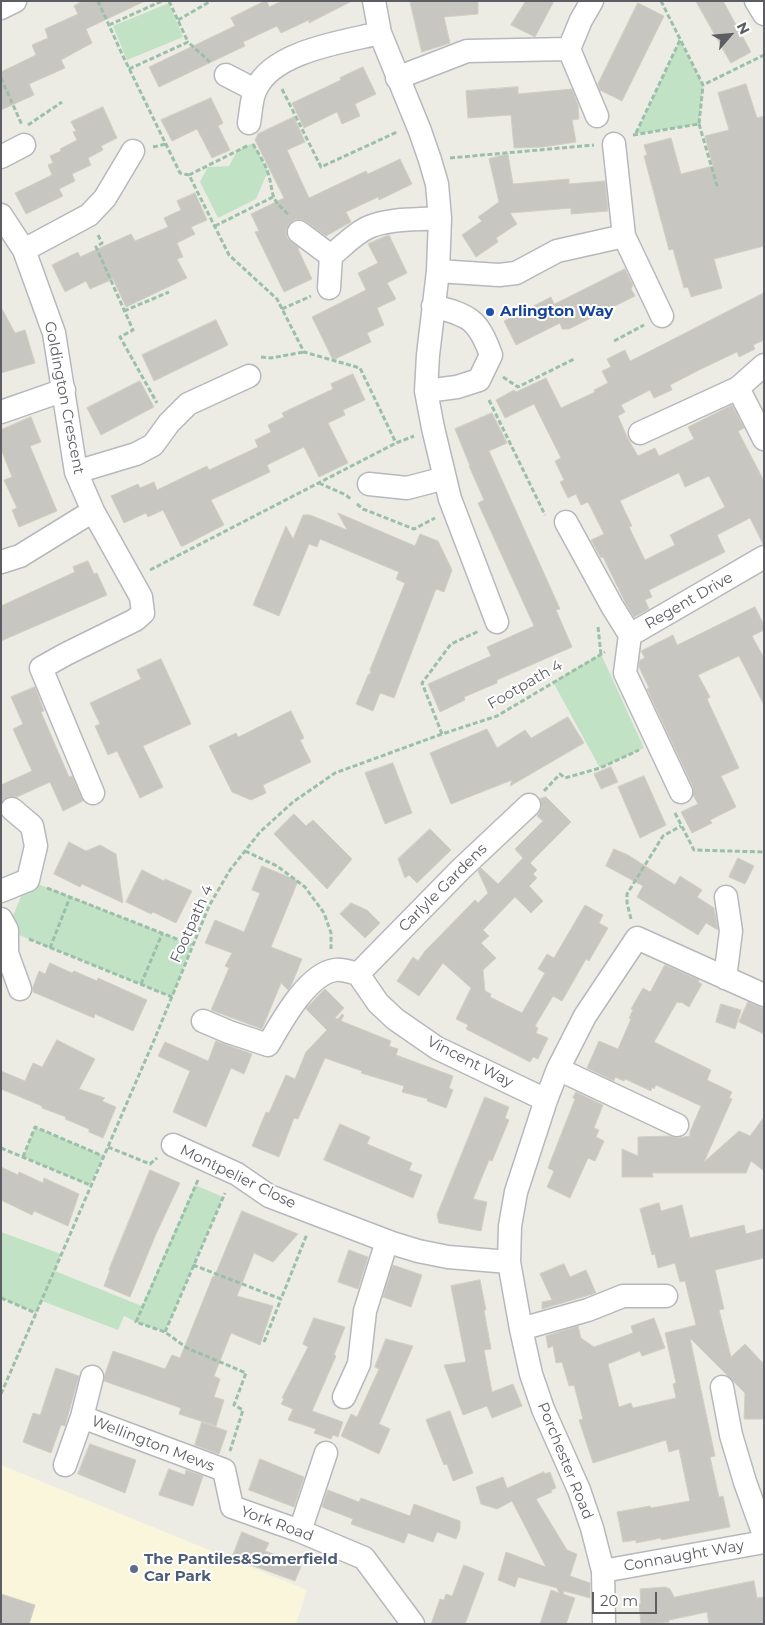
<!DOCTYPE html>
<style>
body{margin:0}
#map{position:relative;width:765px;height:1625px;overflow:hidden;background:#edece4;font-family:Montserrat,sans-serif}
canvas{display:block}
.frame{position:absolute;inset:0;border:2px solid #5c5e63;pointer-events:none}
.north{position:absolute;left:705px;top:10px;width:50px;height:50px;-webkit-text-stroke:4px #fff;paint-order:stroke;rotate:63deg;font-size:14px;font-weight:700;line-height:20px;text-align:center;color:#5c5e63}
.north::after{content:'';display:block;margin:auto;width:18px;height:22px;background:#5c5e63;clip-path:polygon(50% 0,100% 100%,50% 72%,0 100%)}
.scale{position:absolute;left:592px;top:1592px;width:65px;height:22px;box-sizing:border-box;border:2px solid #5c5e63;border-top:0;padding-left:6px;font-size:15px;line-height:18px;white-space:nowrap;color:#5c5e63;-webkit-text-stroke:4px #fff;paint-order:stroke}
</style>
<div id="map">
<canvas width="765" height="1625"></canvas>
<div class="frame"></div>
<div class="north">N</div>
<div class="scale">20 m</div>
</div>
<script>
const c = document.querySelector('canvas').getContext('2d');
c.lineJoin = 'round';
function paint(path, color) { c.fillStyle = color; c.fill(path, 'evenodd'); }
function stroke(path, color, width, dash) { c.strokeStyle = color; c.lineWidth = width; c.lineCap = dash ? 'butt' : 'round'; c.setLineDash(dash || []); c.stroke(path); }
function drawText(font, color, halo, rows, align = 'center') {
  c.font = font + ' Montserrat,sans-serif'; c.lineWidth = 4; c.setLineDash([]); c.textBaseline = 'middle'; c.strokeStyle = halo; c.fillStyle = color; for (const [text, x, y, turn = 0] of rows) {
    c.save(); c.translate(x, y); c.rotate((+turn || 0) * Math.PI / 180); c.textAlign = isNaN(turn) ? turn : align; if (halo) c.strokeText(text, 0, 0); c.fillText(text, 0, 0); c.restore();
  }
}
paint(new Path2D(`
 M1,1465L307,1590L296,1624H1Z`), '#faf6db');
paint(new Path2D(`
 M169,3L183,37L127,60L113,26Z
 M680,40L703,85L699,124L636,134Z
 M253,143L268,171L256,199L218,218L200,182L208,167L229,166L238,150Z
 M601,654L644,748L600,768L553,682Z
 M28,880L192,945L172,997L7,930Z
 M35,1127L103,1156L90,1185L23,1157Z
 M195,1185L223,1197L165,1332L136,1322L124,1316L118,1330L42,1301L36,1313L1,1298V1232L61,1254L55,1271L142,1306Z`), '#c2e2c5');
const building = new Path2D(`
 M83,1H145L86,29L92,43L61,60L65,68L29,84L34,95L1,110V72L36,55L32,45L48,38L45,29L78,14L74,6Z
 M265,1H267L269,7L282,1H352L309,23V20L281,33L277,26L243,42L245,46L159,87L149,67L235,26L231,18Z
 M410,1H478V14L444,17L450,43L422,52Z
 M526,1H554L535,37L511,25Z
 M696,1H723L751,52L731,63Z
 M638,3L664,16L622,101L600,90L598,84Z
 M363,67L376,94L355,104L360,116L342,124L337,112L304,128L292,103L341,80L340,78Z
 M746,84L757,118L764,116V246L714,259L722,288L691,297L688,287L684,288L673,249L669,250L644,156L647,155L644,145L671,138L681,174L713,166L705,136L729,130L718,93Z
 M518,87V94L572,89L578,105L579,119L572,120L576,142L543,147L514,148L511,115L468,118L466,91Z
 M211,98L223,123L218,126L230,150L212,158L197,129L172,141L161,120Z
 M103,107L117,138L101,146L103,150L88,158L91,165L72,174L75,181L59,189L63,196L26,214L15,193L52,175L48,165L53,163L50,156L61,151L60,149L77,140L73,132L76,131L71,122Z
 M294,117L305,142L287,150L309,198L366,171L368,174L400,159L412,184L379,200L378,197L346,212L351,222L326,236L307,222L301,219L294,220L289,224L286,230L287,238L299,248L298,249L312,279L284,292L255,232L259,231L251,214L284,198L255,140L258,134Z
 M508,154L513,184L569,179V184L605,181L608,211L571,214V208L510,213L517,224L496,238L498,242L476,257L462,235L482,221L478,217L499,202L489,159Z
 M195,193L207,220L191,227L195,234L177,243L183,257L177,259L187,278L126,307L113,279L90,289L86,281L65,292L52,265L78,252L80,257L131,234L135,241L168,227L164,218L181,210L177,201Z
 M389,235L407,273L387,283L396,299L377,308L384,325L367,333L371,342L333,360L312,317L366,290L358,273L378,263L368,244Z
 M625,269L633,285L631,289L635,296L569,329H562L560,323L516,345L504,321L551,297L554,304Z
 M764,293V340L753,345L755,349L739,357L737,352L701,369L670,385L672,390L654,398L650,390L621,405L625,412L618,416L628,439L638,456L655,448L659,456L694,439L688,427L732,405L744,428L738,431L764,481V544H763L750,518L717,535L725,552L649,590L652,597L645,600L649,609L634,617L626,604L603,557L601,558L591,540L604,534L588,502L581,505L576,494L568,498L560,482L564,480L555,461L561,458L534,404L505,418L496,400L514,390L516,392L546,378L561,408L595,392L594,390L608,383L602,371L611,367L607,359L625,350L630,361ZM679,473L685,487L709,476L725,507L670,535L675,545L645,560L629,527L632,526L620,501Z
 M1,307L15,333L25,330L35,363L1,373Z
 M216,320L228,345L154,381L142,355Z
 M353,374L365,400L343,410L345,415L328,423L348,463L319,477L304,447L267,465L270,472L211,500L224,525L183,546H181L163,510L148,517L146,513L124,523L111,496L138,484L140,488L154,482L157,490L207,466L209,470L258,447L255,440L271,432L268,425L284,417L282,413L333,389L331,384Z
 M140,381L154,407L101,435L87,408Z
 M492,413L507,443L489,451L560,609L556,610L572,647L497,680V683L464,697L465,700L440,712L428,684L491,656L487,647L534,626L478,503L484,500L469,466H470L455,429Z
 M31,417L41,442L30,446L57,511L19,527L12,510L17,508L4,480L12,477L1,449V430Z
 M338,513L415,546L420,534L438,541L452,570L444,592L436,589L394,698L380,693L373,711L356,704L368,675L371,673L370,670L405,583L396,579L399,572L320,539L317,547L309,544L279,616L253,605L286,526L293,539L303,515H310L347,530Z
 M88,561L94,574L97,573L107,595L1,641V606L75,572L73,567Z
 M755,607L764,625V630L752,636L764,658V705L739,656L698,675L710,697L707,699L739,768L721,776L736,807L710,820L712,823L692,833L681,812L698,804L693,795V787L647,689L649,688L639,667L640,660L645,658L641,651L673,635L677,645Z
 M161,659L191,724L143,746L163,787L140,798L117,751L108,755L95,726L100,724L90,703L141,679L137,670Z
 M35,687L44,711L41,712L69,777L72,776L83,801L63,811L50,782L17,797H7L1,802V785L32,771L13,729L23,724L11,697Z
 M291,711L304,738L300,740L311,762L263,785L266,793L251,800L232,792L209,746L236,733L238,737Z
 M568,717L584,743L510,786L512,780L451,804L430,753L487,729L497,748L525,730L531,738Z
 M393,763L412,813L385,824L365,773Z
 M611,767L618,782L601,789L594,774Z
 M644,776L666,825L640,838L618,787Z
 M546,797L571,822L530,863L537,870L533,874L537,878L529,886L543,901L531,913L515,897L483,930L489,936L481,943L496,958L483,970L485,991L491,994L490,997L522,1013L545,973L538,969L547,954L554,958L585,905L603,915L599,923L608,928L589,961L586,959L562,1001L553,996L535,1026L538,1028L536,1033L548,1038L538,1059L533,1057L530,1062L466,1029L468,1025L456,1019L471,988L443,963L419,996L397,981L413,957L418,961L425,951L475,900L478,903L488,893L478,871L481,868L498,884L523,858L515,849L543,821L537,816L542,808L540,799Z
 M294,814L306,826L313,820L352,859L327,889L274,834Z
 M430,829L451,850L417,883L409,875L405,878L398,859Z
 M69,842L86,851L100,845L116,854L123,903L82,884L80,887L54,874Z
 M614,849L628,855L675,885L680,876L702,890L697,897L714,908L718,930L706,923L698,935L637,897L643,886L606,866Z
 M738,858L754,866L745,884L729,877Z
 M262,866L298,881L271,947L302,959L291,986L288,990L281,983L262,1029L211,1010L229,968L225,966L232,953L205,943L215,920L244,932L260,893L252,890Z
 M142,870L164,881L165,879L192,891L176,923L153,912L151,914L126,902Z
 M351,903L367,910L380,923L365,938L340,914Z
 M50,963L72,973L74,971L97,981L98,978L147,1000L133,1031L95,1014L94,1018L33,992V987L39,971L45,974Z
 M665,965L699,980L698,982L702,984L689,1007L681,1002L680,1003L677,1002L654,1042L711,1070L707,1080L732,1092L729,1098L732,1099L704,1162L739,1131L750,1136L764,1117V1171L751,1161L746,1173H652L653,1177H622V1149L638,1156V1137L670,1136L678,1138L690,1136V1132L701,1106L656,1085L654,1089L652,1087L651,1091L625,1079L624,1081L615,1077L614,1081L587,1068L599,1041L618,1049L631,1019L629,1018L633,1010L631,1009L643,988L650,992Z
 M325,989L344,1008L335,1018L338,1019L342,1014L344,1015L341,1021L391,1041L389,1046L398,1049L396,1055L453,1076L449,1088L453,1090L446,1108L427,1101L428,1099L402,1092L404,1086L361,1073L362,1071L325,1058L298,1119L294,1118L279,1157L252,1146L266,1112L269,1113L286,1075L295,1079L306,1052L327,1030L306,1009Z
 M748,1002L764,1009V1034L739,1022Z
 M721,1004L741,1010L735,1029L716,1022Z
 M57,1040L95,1059L79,1089L105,1098L102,1101L116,1107L103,1138L89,1132V1129L65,1119L66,1117L42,1108V1106L1,1089V1071L25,1081L33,1063L42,1067Z
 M216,1041L252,1054L244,1074L231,1068L206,1127L173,1112L190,1071L158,1056L165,1042L208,1061Z
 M576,1092L603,1105L594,1128L599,1130L596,1137L604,1141L595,1161L588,1158L570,1198L547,1187L554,1171L548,1168L575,1099L573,1098Z
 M485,1097L509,1107L505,1118L509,1120L492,1161L489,1160L473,1199L487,1202L481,1231L439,1223L437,1215Z
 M340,1124L370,1137L367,1144L412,1163L409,1170L422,1175L413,1198L324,1160Z
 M1,1167L18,1175L19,1172L43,1183L44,1178L79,1194L68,1226L34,1211L32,1215L1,1200Z
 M150,1170L180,1183L156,1234L130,1297L104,1286L110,1270H109Z
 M659,1203L661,1211L682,1205L690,1238L744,1225L746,1234L764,1229V1258L715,1270L724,1309L719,1310L731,1357L745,1344L764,1364V1419H744L745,1393L690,1338L715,1456L710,1457L719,1497L723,1496L730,1527L661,1540V1538L636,1543V1540L623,1542L617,1512L650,1506L651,1508L690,1501L679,1449L669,1452L666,1440L593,1463L579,1420L583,1419L574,1385L569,1386L562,1362L556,1363L553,1346L548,1348L546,1336L578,1326L581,1338L594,1347L633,1333L631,1326L654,1318L665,1348L642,1356L640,1351L608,1364L619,1407L631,1403L633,1408L676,1398L673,1384L676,1383L665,1333L696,1325L685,1281L680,1282L675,1263L658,1268L655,1254L652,1255L640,1209Z
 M242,1211L298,1234L273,1262L254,1253L237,1296L273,1306L260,1345L231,1333L214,1376L220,1379L214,1397L224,1400L216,1426L179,1414L181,1408L104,1381L105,1374L113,1351L165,1369L172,1355L180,1358L213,1276L214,1277Z
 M349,1250L368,1257L358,1289L338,1282Z
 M564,1264L570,1277L586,1270L596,1293L542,1309V1302L552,1300L540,1274Z
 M393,1265L422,1275L411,1307L383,1297Z
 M480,1280L486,1310H484L491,1349L484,1350L492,1392L513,1384L522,1406L492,1418L487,1406L463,1415L444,1365L466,1362L451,1286Z
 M314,1318L345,1327L334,1355L336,1356L312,1411L343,1422L338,1437L333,1435L331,1439L314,1433L316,1429L288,1420L293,1409L281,1404L284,1399L282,1398L308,1347L303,1344Z
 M386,1339L413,1346L379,1424L390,1429L379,1454L341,1436L351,1414L357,1417L379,1369L375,1367Z
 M56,1368L79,1376L65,1426L61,1425L51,1453L23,1442L33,1413L40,1415Z
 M450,1411L473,1473L453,1481L447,1464L444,1465L426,1420Z
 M202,1422L227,1431L219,1454L195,1445Z
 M90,1444L136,1460L125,1493L78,1474Z
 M260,1459L304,1477L294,1507L249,1490Z
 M169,1469L185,1475L186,1470L203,1476L193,1506L159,1495Z
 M544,1472L545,1474L550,1472L556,1488L551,1490L552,1492L536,1499L567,1550L577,1554L570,1576L590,1583V1598L564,1591L563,1594L575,1598L566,1624H540L551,1590L559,1593L557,1588L518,1577L515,1587L498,1580L506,1552L546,1567L512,1501L497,1509L481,1504L476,1487L503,1477L507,1488Z
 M328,1490L359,1502L361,1498L410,1516L414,1504L460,1521V1529L456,1539L437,1532L433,1542L408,1533L404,1543L351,1524L353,1519L322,1507Z
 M242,1532L269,1543L265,1551L302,1564L295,1581L232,1558Z
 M464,1565L484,1573L465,1624H431L440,1599L444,1600L446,1594L452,1596Z
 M754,1581L757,1598L764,1597V1624H709L707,1612L669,1620V1622L641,1624L639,1604H641L640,1589L665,1587L670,1589L674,1597Z
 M1,1594L35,1605L29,1624H1Z`);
paint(building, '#c8c6c0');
stroke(building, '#d1cec2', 1);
const minor = new Path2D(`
 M374,1L380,33L420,131L430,160L437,184L440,218L438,271L428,355L426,391L433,428L450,499L497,622
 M756,1L764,14
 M1,8L15,1
 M569,49L597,116
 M226,75L255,90
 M397,78L467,51L569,49L581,20L592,1
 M249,123C251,112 251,98 256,89C273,51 343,42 380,33
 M614,144L624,236L662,316
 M1,157L24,145
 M1,215L24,250L54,333L76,472L93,511L141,597L143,613L135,620L66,654L41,668L93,793
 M299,232L331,256
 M24,250L89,215L105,198L133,151
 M438,271L499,275L516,273L557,251L624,236
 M329,288L331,256C343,246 355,233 369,227C390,218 417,220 440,218
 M738,388L764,439
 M426,391L457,387L479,380L491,355C478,319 469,315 433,306
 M1,412L64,390
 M640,433L738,388L764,365
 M76,472L136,454L153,445L169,423L188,404L249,376
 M369,484L407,488L445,478
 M566,522L612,606L630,635
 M1,562L20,556L93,511
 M681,792L625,673L630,635L764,557
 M1,891L28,880L36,846L32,826L12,809
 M1,919L7,930V953L20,989
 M358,974L461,869L529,805
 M358,974L378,1003L395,1019L437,1048L546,1100
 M725,978L731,931L726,897
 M203,1021L229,1032L268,1045C281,1023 307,974 335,970C342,969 351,972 358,974
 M558,1069L677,1125
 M173,1145L237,1174L269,1196L392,1243L418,1251L448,1257L509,1262
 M521,1329L588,1310L623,1296H666
 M722,1387L731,1435L745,1482L764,1535
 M344,1397L359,1364L365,1311L387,1241
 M82,1417L224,1470L232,1507L300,1531L364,1558L413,1624
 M65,1465L82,1417L92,1377
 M300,1531L326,1453
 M603,1571L764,1542
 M604,1624L603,1571L592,1528L579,1490L543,1409L531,1374L521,1329L509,1262L510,1226L516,1192L546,1100L558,1069L585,1016L637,938L764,995`);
stroke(minor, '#b6b8bc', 25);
stroke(new Path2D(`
 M98,1L122,54L180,173L189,175L229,255L277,299L304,352L360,368L396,443
 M169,1L188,42
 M661,1L703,85L764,55
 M178,20L211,1
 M109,25L162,1
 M129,69L188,42L210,62
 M1,78L22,125
 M282,89L321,167L397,132
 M699,124L718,189
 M28,125L62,102
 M636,133L680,40
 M633,135L699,124L703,85
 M253,144C258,153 265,163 268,173C275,196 268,196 288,214
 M153,147L166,144
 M450,158L594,145
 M189,175L249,145
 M215,226L273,197
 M98,235L102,243L96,247L133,330L120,337L157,403
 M282,309L311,296
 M124,311L169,292
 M614,341L644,325
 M261,357L271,358L304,352
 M503,377L518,387L574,359
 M489,400L545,515
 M319,483L346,495L352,500
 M357,504L363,509L414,529L435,518
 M150,570L396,443L414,436
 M598,627L601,655
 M442,734L422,683L451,644L479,631
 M544,791L560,774L565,778L600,768L639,750
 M675,813L694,850L764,852
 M245,851L277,866L305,887L324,913L331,933V949
 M47,888L192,945
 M631,919L627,903V894L663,836L681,826
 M29,939L172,997
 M50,948L70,897
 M141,984L162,934
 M108,1147L150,1164L157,1158
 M1,1148L90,1185
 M23,1157L35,1127L103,1156
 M198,1180L136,1322L165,1332L187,1348L246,1373L234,1405L243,1410L230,1451
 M193,1265L281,1299L307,1234
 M1,1298L36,1313
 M165,1332L225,1193
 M264,1342L281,1299
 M1,1394L155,1038L209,906L230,870L260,832L293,802L335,773L442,734L497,716L605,652`), '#9bc0a9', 3, [5, 2.5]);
stroke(minor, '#fff', 22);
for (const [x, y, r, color] of [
 [490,312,5,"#1a4fb4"],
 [134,1569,5,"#5c6f8a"]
]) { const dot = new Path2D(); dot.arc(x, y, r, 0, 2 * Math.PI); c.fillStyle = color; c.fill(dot); stroke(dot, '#fff', 2); }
drawText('bold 15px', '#164399', '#fff', [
 ["Arlington Way",500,312]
], 'left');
drawText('15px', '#5c5e63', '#fff', [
 ["Goldington Crescent",64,398,79],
 ["Regent Drive",689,601,-30],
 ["Footpath 4",525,685,-30],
 ["Carlyle Gardens",443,888,-45],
 ["Footpath 4",192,924,-66],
 ["Vincent Way",470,1062,27],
 ["Montpelier Close",238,1177,26],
 ["Wellington Mews",153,1444,21],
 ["Porchester Road",565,1461,68],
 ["York Road",277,1524,20],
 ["Connaught Way",684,1556,-10]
]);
drawText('bold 15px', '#4e5e75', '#fff', [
 ["The Pantiles&Somerfield",144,1560],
 ["Car Park",144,1577]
], 'left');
</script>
